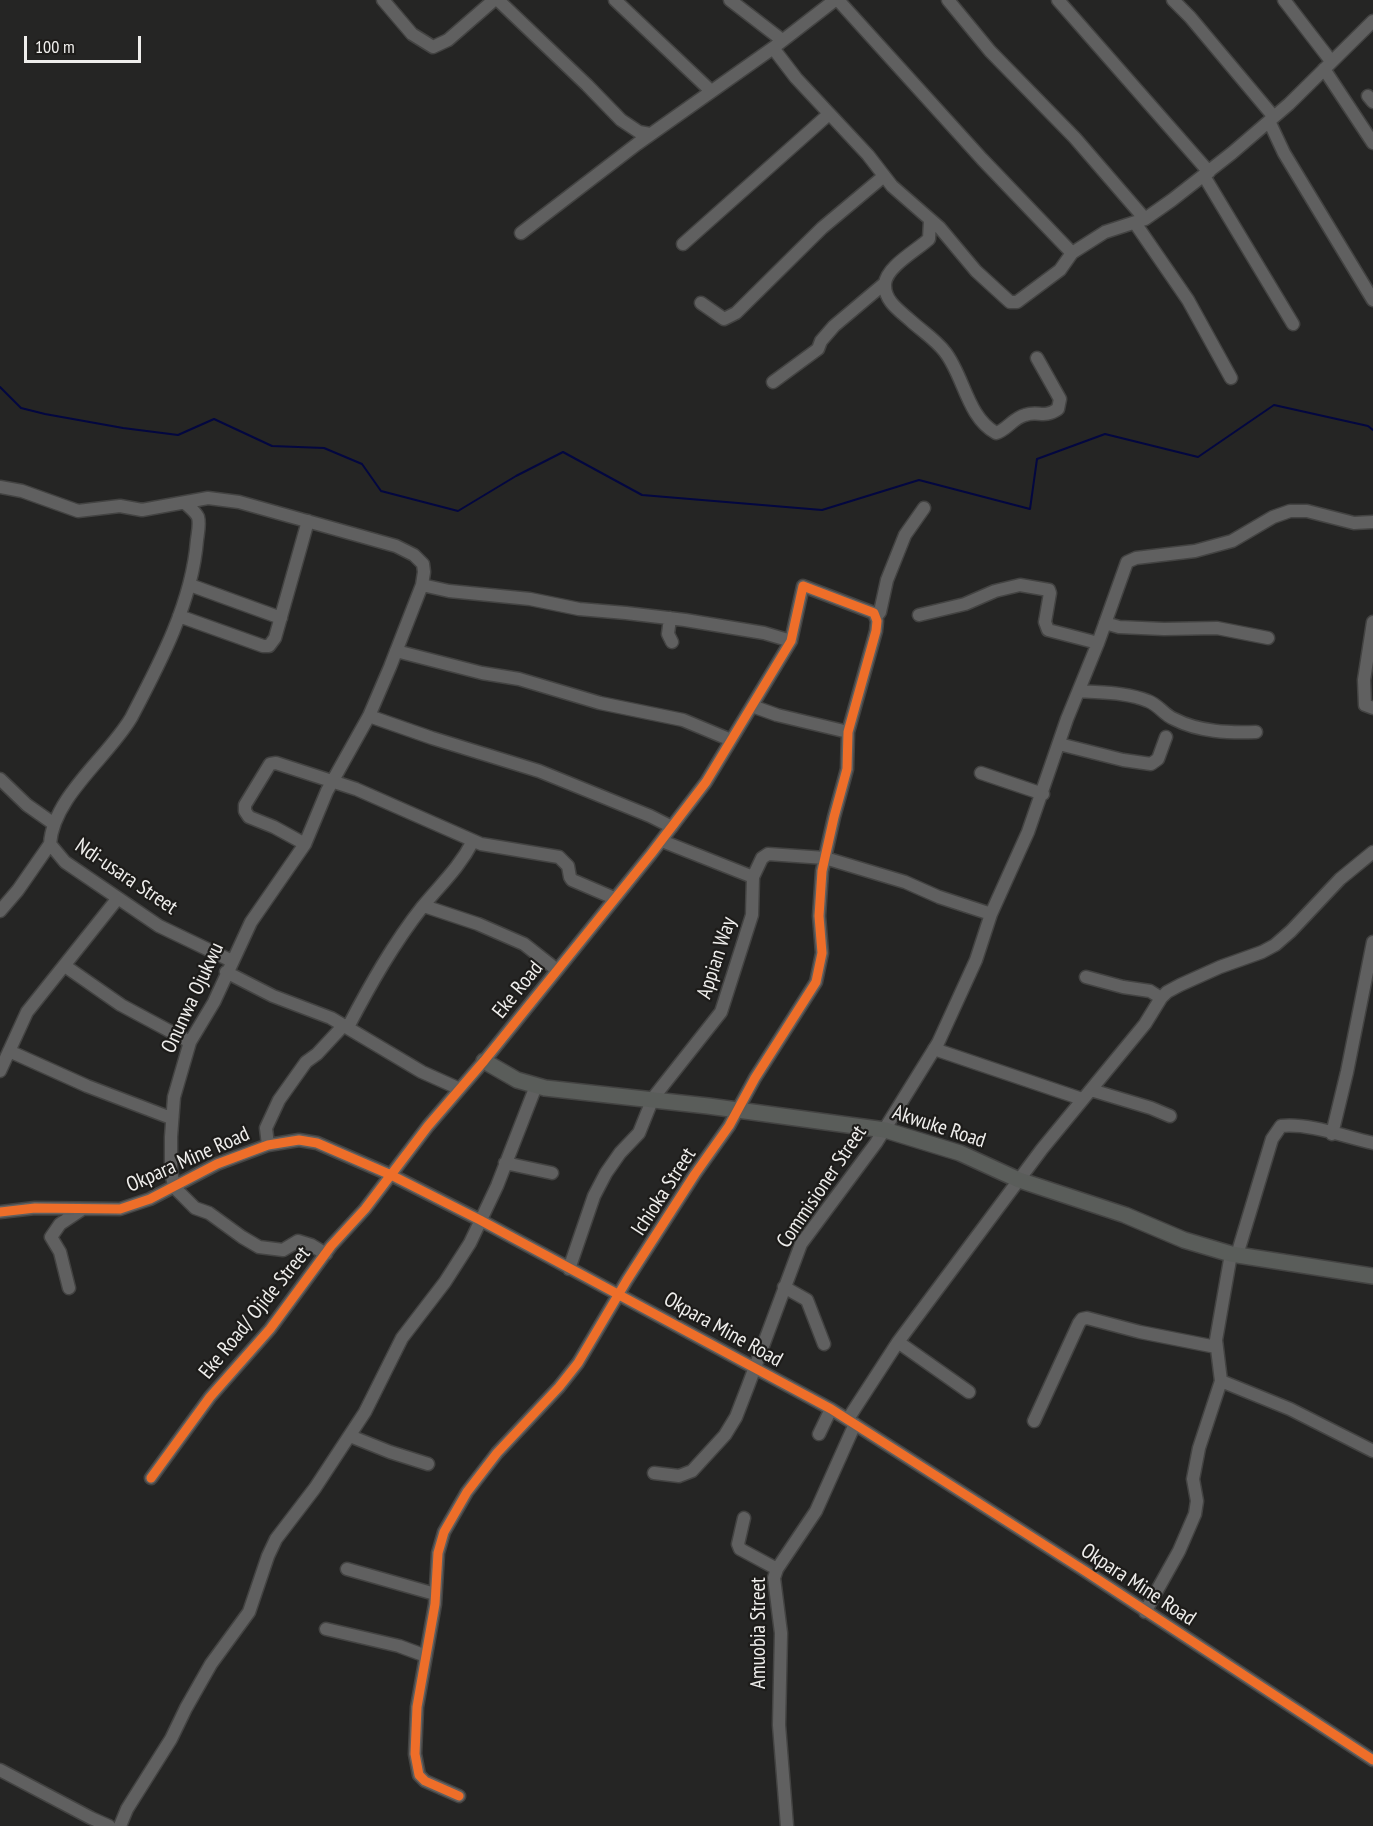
<!DOCTYPE html>
<style>
body{margin:0}
#map{position:relative;width:1373px;height:1826px;overflow:hidden;background:#252524;font-family:"PT Sans Narrow",sans-serif}
canvas{display:block}
.scale{position:absolute;left:24px;top:36px;width:117px;height:27px;box-sizing:border-box;border:3px solid #efeeec;border-top:0;padding-left:8px;font-size:18px;line-height:21px;white-space:nowrap;color:#efeeec;-webkit-text-stroke:4px #1d1c1a;paint-order:stroke}
</style>
<div id="map">
<canvas width="1373" height="1826"></canvas>
<div class="scale">100 m</div>
</div>
<script>
const c = document.querySelector('canvas').getContext('2d');
c.lineJoin = 'round';
function stroke(path, color, width, dash) { c.strokeStyle = color; c.lineWidth = width; c.lineCap = dash ? 'butt' : 'round'; c.setLineDash(dash || []); c.stroke(path); }
function drawText(font, color, halo, rows, align = 'center') {
  c.font = font + ' "PT Sans Narrow",sans-serif'; c.lineWidth = 4.5; c.setLineDash([]); c.textBaseline = 'middle'; c.strokeStyle = halo; c.fillStyle = color; for (const [text, x, y, turn = 0] of rows) {
    c.save(); c.translate(x, y); c.rotate((+turn || 0) * Math.PI / 180); c.textAlign = isNaN(turn) ? turn : align; if (halo) c.strokeText(text, 0, 0); c.fillText(text, 0, 0); c.restore();
  }
}
stroke(new Path2D(`
 M0,387L21,408L45,414L123,428L178,435L214,419L272,446L324,448L362,464L381,491L458,511L516,476L563,452L642,495L822,510L919,480L1030,509L1037,459L1105,434L1198,457L1274,405L1368,426L1373,430`), '#030740', 2);
const minor = new Path2D(`
 M383,0L412,34L433,47L448,40L494,0
 M498,0L587,85L621,120L639,132L650,134
 M615,0L711,91
 M730,0L782,40
 M838,0L982,159L1072,253L1105,232L1145,219L1172,200L1232,153L1289,104L1373,21
 M948,0L990,51L1075,138L1145,219
 M1058,0L1209,172
 M1173,0L1190,17L1274,117
 M1284,0L1331,61
 M773,48L796,78L868,155L892,186L940,228L976,271L1010,302H1017L1060,270L1072,253
 M1324,69L1373,143
 M1368,96L1373,102
 M1269,121L1284,153L1373,300
 M1204,176L1293,324
 M930,221L929,239C917,250 886,267 885,284C884,301 900,311 911,321C922,331 936,340 945,352C964,376 967,417 996,433C1007,430 1013,418 1025,415C1039,410 1043,419 1058,409L1060,399L1037,358
 M1135,223L1188,300L1231,378
 M521,233L637,144L773,48L835,0
 M683,244L829,114
 M701,303L724,319L736,313L822,228L884,176
 M773,382L818,349L821,341L834,326L885,283
 M0,487L22,491L78,511L120,506L142,510L208,498L239,502L396,546L414,555L423,564L424,572L422,585L390,667L369,716L327,791L305,844L251,922L214,1002L190,1042L174,1097L171,1137V1170L174,1187L195,1208L209,1213L242,1237L259,1247L283,1250L298,1241L311,1245L326,1254
 M185,503C189,507 195,511 198,517C200,524 198,532 197,540C192,603 160,663 131,718C108,757 53,797 50,844L65,862L159,926L232,961
 M190,585L281,618
 M422,585L449,591L530,599L579,609L626,613L685,620L764,633L791,641
 M919,615L965,604L995,591L1020,585L1049,590L1050,593L1045,622L1048,630L1098,643
 M179,616L263,646H269L275,638L308,521
 M877,616L880,612L887,580L905,535L924,508
 M670,618L668,634L672,642
 M1373,622L1364,680L1365,705L1373,708
 M1105,623L1119,627L1164,629L1217,628L1268,638
 M396,651L482,673L519,679L600,703L683,720L731,740
 M1079,691C1102,693 1126,692 1148,701C1159,705 1164,715 1174,719C1199,732 1229,733 1256,732
 M752,706L777,715L848,732
 M369,716L432,738L539,771L650,816L672,827
 M1059,744L1123,760L1151,764L1158,759L1166,737
 M981,773L1043,794
 M0,779L27,805L54,824
 M662,841L753,877
 M305,844L274,827L249,817L245,811V805L270,764L276,763L356,789L481,844L559,857L568,866L570,877L572,880L614,898
 M424,906L478,924L524,944L557,970
 M0,911L18,890L50,844
 M65,966L121,1005L190,1042
 M226,972L273,996L331,1018L422,1072L460,1089
 M1086,977L1123,987L1150,991L1161,998
 M348,1027C370,985 393,944 423,906C442,883 459,868 473,841
 M934,1049L1082,1099
 M9,1051L87,1086L171,1118
 M0,1071L27,1012L118,898
 M1091,1090L1151,1108L1170,1116
 M1332,1134L1347,1072L1373,942
 M268,1145L266,1128L279,1100L306,1062L317,1054L344,1025
 M505,1163L552,1173
 M0,1212L35,1208L120,1209L150,1199L217,1164L268,1145L299,1140L317,1143L391,1175L480,1220L831,1409L1085,1571L1373,1760
 M1237,1255L1272,1139L1281,1126C1310,1123 1345,1137 1373,1143
 M569,1269L594,1196L606,1173L620,1153L639,1133L653,1098L721,1012L752,915L753,877L762,858L768,854L825,858L905,882L939,897L991,914
 M784,1287L807,1300L824,1344
 M69,1288L60,1252L51,1237L60,1224L81,1210
 M898,1342L969,1392
 M1221,1381L1290,1409L1373,1451
 M848,1419L898,1342L1042,1149L1145,1024L1161,998L1167,992L1180,985L1220,967L1262,952L1275,945L1291,931L1340,879L1373,852
 M1034,1421L1079,1323L1082,1319L1087,1318L1140,1332L1216,1347
 M819,1434L831,1409
 M350,1436L390,1452L428,1464
 M654,1473L679,1476L692,1471L725,1435L736,1417L748,1386L801,1244L876,1143L938,1043L976,960L991,914L1028,832L1067,719L1098,643L1127,562L1136,558L1195,551L1232,541L1273,517L1290,511H1307L1354,523L1373,522
 M151,1478L210,1397L270,1329L331,1246L365,1209L428,1126L484,1061L651,854L706,782L791,641L803,586L874,613L877,621L876,631L848,732L847,769L834,817L822,871L819,916L822,953L816,982L755,1078L729,1126L695,1174L627,1280L578,1363L559,1387L497,1453L467,1492L444,1532L438,1553L435,1604L417,1707L415,1754L419,1775L425,1781L459,1796
 M744,1518L738,1544L740,1549L777,1569
 M347,1569L435,1594
 M1145,1612L1179,1551L1195,1514L1197,1501L1193,1479L1199,1448L1221,1381L1216,1340L1231,1254
 M326,1629L399,1646L426,1656
 M0,1770L91,1818L109,1826
 M120,1826L127,1809L171,1739L186,1708L211,1664L249,1612L268,1556L276,1539L315,1488L365,1412L402,1338L445,1282L470,1243L497,1186L536,1086
 M787,1826L779,1725L781,1633L774,1578L777,1569L816,1511L855,1424`);
const major = new Path2D(`
 M484,1061L517,1080L545,1088L708,1106L885,1130L960,1153L1019,1180L1125,1215L1184,1240L1231,1254L1373,1276`);
stroke(minor, '#434342', 15);
stroke(major, '#434342', 18);
stroke(minor, '#606060', 12);
stroke(major, '#5a5d5a', 15);
stroke(new Path2D(`
 M0,1212L35,1208L120,1209L150,1199L217,1164L268,1145L299,1140L317,1143L391,1175L480,1220L831,1409L1085,1571L1373,1760
 M151,1478L210,1397L270,1329L331,1246L365,1209L428,1126L484,1061L651,854L706,782L791,641L803,586L874,613L877,621L876,631L848,732L847,769L834,817L822,871L819,916L822,953L816,982L755,1078L729,1126L695,1174L627,1280L578,1363L559,1387L497,1453L467,1492L444,1532L438,1553L435,1604L417,1707L415,1754L419,1775L425,1781L459,1796`), '#ee6e29', 9);
drawText('21px', '#efeeec', '#1d1c1a', [
 ["Ndi-usara Street",126,877,34],
 ["Appian Way",717,958,-72],
 ["Eke Road",518,990,-51],
 ["Onunwa Ojukwu",193,998,-65],
 ["Akwuke Road",939,1127,18],
 ["Okpara Mine Road",188,1160,-24],
 ["Commisioner Street",822,1187,-56],
 ["Ichioka Street",664,1192,-57],
 ["Eke Road/ Ojide Street",255,1313,-51],
 ["Okpara Mine Road",723,1330,29],
 ["Okpara Mine Road",1138,1585,33],
 ["Amuobia Street",759,1633,-90]
]);
</script>
